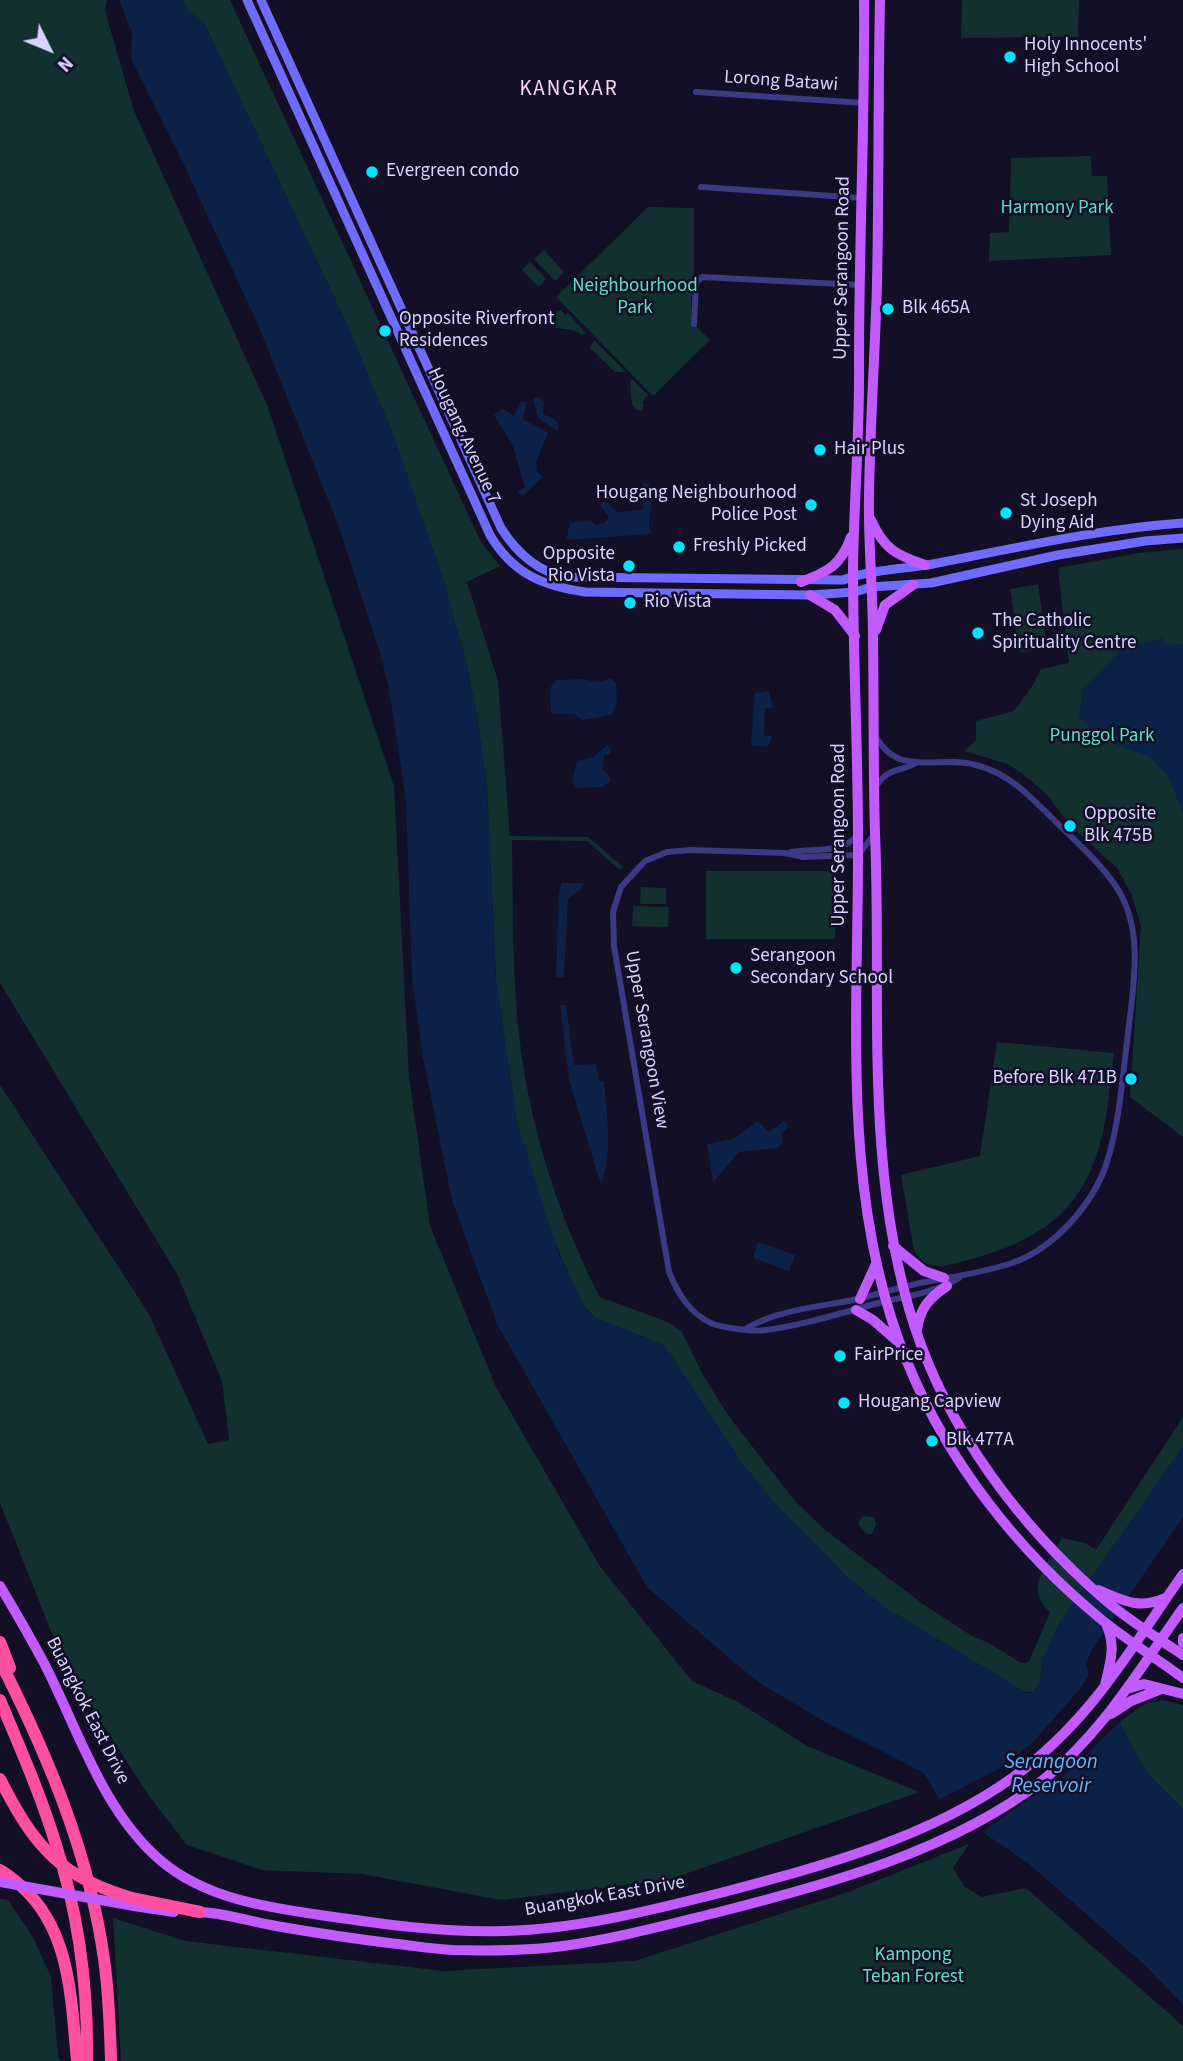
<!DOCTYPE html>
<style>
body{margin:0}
#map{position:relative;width:1183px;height:2061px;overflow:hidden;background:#130f26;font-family:"Source Sans 3",sans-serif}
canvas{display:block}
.north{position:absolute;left:14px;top:14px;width:70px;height:70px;-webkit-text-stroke:5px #130f26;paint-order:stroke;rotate:133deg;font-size:19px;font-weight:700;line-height:28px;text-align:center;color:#d9d4ff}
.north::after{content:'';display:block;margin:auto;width:24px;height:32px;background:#d9d4ff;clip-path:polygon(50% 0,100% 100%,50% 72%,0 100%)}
</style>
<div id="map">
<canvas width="1183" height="2061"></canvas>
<div class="north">N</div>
</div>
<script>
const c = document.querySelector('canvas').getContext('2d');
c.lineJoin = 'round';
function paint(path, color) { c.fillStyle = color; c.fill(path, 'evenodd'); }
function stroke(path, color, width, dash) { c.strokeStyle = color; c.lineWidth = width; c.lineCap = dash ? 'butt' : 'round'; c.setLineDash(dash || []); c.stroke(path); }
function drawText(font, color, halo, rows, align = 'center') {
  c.font = font + ' "Source Sans 3",sans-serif'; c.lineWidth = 5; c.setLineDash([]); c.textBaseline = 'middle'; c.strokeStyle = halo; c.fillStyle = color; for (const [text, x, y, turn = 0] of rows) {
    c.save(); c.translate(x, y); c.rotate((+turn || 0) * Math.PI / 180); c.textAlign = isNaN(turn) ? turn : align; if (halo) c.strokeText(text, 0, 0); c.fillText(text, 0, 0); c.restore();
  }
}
paint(new Path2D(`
 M0,0H107L105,11L134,111L268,407L394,786L409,1077L430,1226L496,1387L599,1565L692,1681L738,1702L807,1746L919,1792L668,1880L501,1900L362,1874L262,1870L187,1845L149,1796L64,1664L0,1503V1085L149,1314L208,1444L229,1440L222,1381L177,1274L0,983Z
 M182,0H230L481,542L500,566L467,582L498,681L510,836L588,837L623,867L620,870L587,841L512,840C513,894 512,947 516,1001C523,1105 552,1204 600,1297L670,1323L682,1332L703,1375L730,1418L796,1502L825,1530L923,1604L972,1636L989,1643L1021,1663L1029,1662L1050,1612C1023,1589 1048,1562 1062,1538L1085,1543L1096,1550L1183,1417V1447L1059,1624L1042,1662L1040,1684L1034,1692H1025L884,1607L847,1577L777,1506L744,1466L664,1345L595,1318L582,1304L553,1238L517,1124L496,981L487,787L477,718L467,665L440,570L390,427L343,316L205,25L185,7Z
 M962,0H1079L1078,37L961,38Z
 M1091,156L1092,176H1107L1111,255L989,261L990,233L1009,232L1011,158Z
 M648,207L694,208V279H691V321L710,340L653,396L556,297Z
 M544,250L564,272L555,281L534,259Z
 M530,262L546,279L538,287L522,270Z
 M561,310L565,315L568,313L586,333L582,335L573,330L556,328V312Z
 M594,340L626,372H615L590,348Z
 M632,379L648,395L642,402L644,405L641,411L635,409L632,404L630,382Z
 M1183,549V1137L1130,1097L1141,927L1132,896L1118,869L1071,826L1047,795L1028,778L1008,764L964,751L976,741V721L1014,711L1033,685L1041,669L1069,663L1058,568L1139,553Z
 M1038,584L1047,647L1020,653L1010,589Z
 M706,871H836L835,939H706Z
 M641,887L666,888V904H640Z
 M633,906L669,907L668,927L632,926Z
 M997,1042L1114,1053C1110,1083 1108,1115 1100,1144C1080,1218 1029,1245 960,1262C941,1267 924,1270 914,1250L901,1175L980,1156Z
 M862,1516L873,1517L876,1523L872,1534H866L858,1524Z
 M1163,1700L1183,1705V1809L1146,1772L1119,1722L1147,1703Z
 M969,1844L953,1868L964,1886L981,1897L1026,1888L1183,2026V2061H121L113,1918L185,1941L444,1971L635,1961L848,1892Z
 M0,1899L8,1900L33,1937L51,1977L58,2056L61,2061H0Z`), '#12302f');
paint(new Path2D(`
 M119,0H182L185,7L205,25L343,316L390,427L440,570L467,665L477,718L487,787L496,981L517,1124L558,1252L587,1311L595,1318L664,1345L744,1466L777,1506L847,1577L884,1607L1027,1693L1034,1692L1039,1687L1042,1662L1059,1624L1183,1447V1517L1091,1651L1086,1665L1090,1679L1120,1724L1146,1772L1183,1809V2005L1147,1967L1029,1864L942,1804L924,1773L827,1723L763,1685L737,1665L647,1587L497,1324L452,1200L423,1058L412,979L406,801L389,688L380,653L339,527L259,327L185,167L131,59L132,33Z
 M537,397L544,402L543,414L554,419L559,425L557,431L538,418L533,399Z
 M521,401L527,403L523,419L548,433L536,462L537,472L543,477L523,496L517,492L525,487L513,446L494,415L503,409L514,416Z
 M643,482L650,484L652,494L649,526L651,534L566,540L570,523L591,520L595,525L605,523L609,517L600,505L605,501L617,512L643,510Z
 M1162,638L1169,645L1183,644V813L1168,776L1146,755L1101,739L1079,716L1083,689L1121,650Z
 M611,678L616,683L617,703L611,715L582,720L574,714H551L550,688L556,680L581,679L598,682Z
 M769,691L773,708H765L764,735L772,736L768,747L751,745L755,693Z
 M608,745L611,750L610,754L604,755L602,768L609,776L610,781L602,787L576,788L574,786L573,778L577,761L592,758Z
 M562,883H584L583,887L568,899L564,977H556L559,891Z
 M560,1005H566L574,1065L596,1064L599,1081H604C607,1117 613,1151 601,1185L569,1080Z
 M758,1121L768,1132L784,1121L787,1124V1129L782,1133V1143L777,1148L739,1152L713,1182L707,1144L733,1139Z
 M758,1242L795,1255L789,1271L753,1258Z`), '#0c2248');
paint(new Path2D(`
 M1091,1672L1122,1720L1071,1770L981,1833L940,1807L936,1801L1000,1768L1031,1744L1079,1690Z`), '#130f26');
stroke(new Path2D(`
 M696,92L864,103
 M701,187L862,198
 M694,324L696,283L702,277L860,285
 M875,788C888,766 899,773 916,763
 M873,836L858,855L803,857L785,853L690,850L667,852L645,861L621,887L613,912L614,946L669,1272C678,1294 690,1314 713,1324C725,1328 754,1332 766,1330C805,1325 844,1312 882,1302C908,1296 936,1292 959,1278
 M791,852C813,848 840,854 856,837
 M747,1328C777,1310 818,1307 853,1300C876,1295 897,1288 920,1283C951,1277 982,1273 1012,1263C1054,1249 1094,1203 1107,1162C1119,1124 1122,1082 1127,1042C1132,992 1146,933 1117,888C1100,862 1074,840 1052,818C1029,795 1008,773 976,765C938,754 900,779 876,737`), '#3d3a85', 6);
stroke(new Path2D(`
 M247,0L490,535C513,574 543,586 585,592L810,595L855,592L871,587L931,583L1058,555L1145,541L1183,538
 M261,0L501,528C516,552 540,575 570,577L843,580C868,570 905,569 933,564C1016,548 1098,529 1183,523`), '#6f6bff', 9);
stroke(new Path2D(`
 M864,0C865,120 859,240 859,361C860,430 854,499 853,568C853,658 858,748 858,839C859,1014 839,1199 908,1364C949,1464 1019,1552 1102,1620C1128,1641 1156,1658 1183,1678
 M880,0C878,95 879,189 877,284C875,354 870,425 869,496C868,543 873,591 873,638C874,703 873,768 875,833C882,997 863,1166 914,1325C949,1432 1020,1526 1104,1599C1128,1620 1156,1637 1183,1655
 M871,520C884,549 896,555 925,565
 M801,582C827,572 841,566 851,537
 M810,595L835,610L855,636
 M876,630L885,605L913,585
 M893,1246L924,1271L944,1278
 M860,1299L876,1264
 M856,1310L873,1320L897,1341
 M917,1330C920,1308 929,1298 947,1286
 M0,1586C15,1611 30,1637 44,1663C78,1729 102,1810 160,1860C204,1898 265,1907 320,1915C381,1924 443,1933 505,1931C579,1929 652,1910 724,1892C822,1866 928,1838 1012,1778C1091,1721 1129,1651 1183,1574
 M1098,1590C1123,1600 1138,1610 1165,1598
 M1183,1638V1643
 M1105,1685C1110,1663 1116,1647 1107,1626
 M1127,1689L1144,1684L1183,1694
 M1111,1714L1131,1701L1161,1689
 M134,1906L174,1912
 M194,1912C218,1911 251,1922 276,1926C316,1933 356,1939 397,1944C415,1946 434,1949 452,1950C489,1951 527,1951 563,1946C614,1939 666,1925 715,1913C826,1885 952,1851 1043,1780C1102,1734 1140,1668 1183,1608`), '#c25bff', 10);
stroke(new Path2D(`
 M0,1642L10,1668
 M0,1661C48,1756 89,1853 104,1959C109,1993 110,2027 111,2061
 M0,1700C20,1748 41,1795 56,1845C79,1915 88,1988 87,2061
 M0,1870C8,1874 14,1880 21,1886C71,1930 71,2000 77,2061
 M136,1899L200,1912`), '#ff4fa3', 12);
stroke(new Path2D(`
 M0,1882L134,1906`), '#c25bff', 10);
stroke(new Path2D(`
 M0,1779C34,1846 61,1879 136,1899`), '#ff4fa3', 12);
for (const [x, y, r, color] of [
 [1010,57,7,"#00e5ff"],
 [372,172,7,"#00e5ff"],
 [888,309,7,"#00e5ff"],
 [385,331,7,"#00e5ff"],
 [820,450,7,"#00e5ff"],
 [811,505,7,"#00e5ff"],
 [1006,513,7,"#00e5ff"],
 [679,547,7,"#00e5ff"],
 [629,566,7,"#00e5ff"],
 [630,603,7,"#00e5ff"],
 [978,633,7,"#00e5ff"],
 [1070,826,7,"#00e5ff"],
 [736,968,7,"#00e5ff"],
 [1131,1079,7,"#00e5ff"],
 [840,1356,7,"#00e5ff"],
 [844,1403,7,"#00e5ff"],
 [932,1441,7,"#00e5ff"]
]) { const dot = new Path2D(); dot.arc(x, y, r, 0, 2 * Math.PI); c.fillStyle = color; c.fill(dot); stroke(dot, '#130f26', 2.5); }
drawText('19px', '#d9d4ff', '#130f26', [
 ["Holy Innocents'",1024,46],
 ["High School",1024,68],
 ["Evergreen condo",386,172],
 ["Blk 465A",902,309],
 ["Opposite Riverfront",399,320],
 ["Residences",399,342],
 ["Hair Plus",834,450],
 ["Hougang Neighbourhood",797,494,"right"],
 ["Police Post",797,516,"right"],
 ["St Joseph",1020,502],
 ["Dying Aid",1020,524],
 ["Freshly Picked",693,547],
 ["Opposite",615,555,"right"],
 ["Rio Vista",615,577,"right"],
 ["Rio Vista",644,603],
 ["The Catholic",992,622],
 ["Spirituality Centre",992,644],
 ["Opposite",1084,815],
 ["Blk 475B",1084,837],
 ["Serangoon",750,957],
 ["Secondary School",750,979],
 ["Before Blk 471B",1117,1079,"right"],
 ["FairPrice",854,1356],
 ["Hougang Capview",858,1403],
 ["Blk 477A",946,1441]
], 'left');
drawText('19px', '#d9d4ff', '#130f26', [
 ["Lorong Batawi",781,82,4],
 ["Upper Serangoon Road",843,268,-89],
 ["Hougang Avenue 7",463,436,65],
 ["Upper Serangoon Road",840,835,-90],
 ["Upper Serangoon View",646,1040,80],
 ["Buangkok East Drive",87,1711,63],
 ["Buangkok East Drive",605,1897,-10]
]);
drawText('19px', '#5fe0c0', '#130f26', [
 ["Harmony Park",1057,209],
 ["Neighbourhood",635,287],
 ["Park",635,309],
 ["Punggol Park",1102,737],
 ["Kampong",913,1956],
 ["Teban Forest",913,1978]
]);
c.letterSpacing = '2px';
drawText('21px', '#ffd6f0', '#130f26', [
 ["KANGKAR",569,90]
]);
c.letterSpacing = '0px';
drawText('italic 21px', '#62b6ff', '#130f26', [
 ["Serangoon",1051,1763],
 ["Reservoir",1051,1787]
]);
</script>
